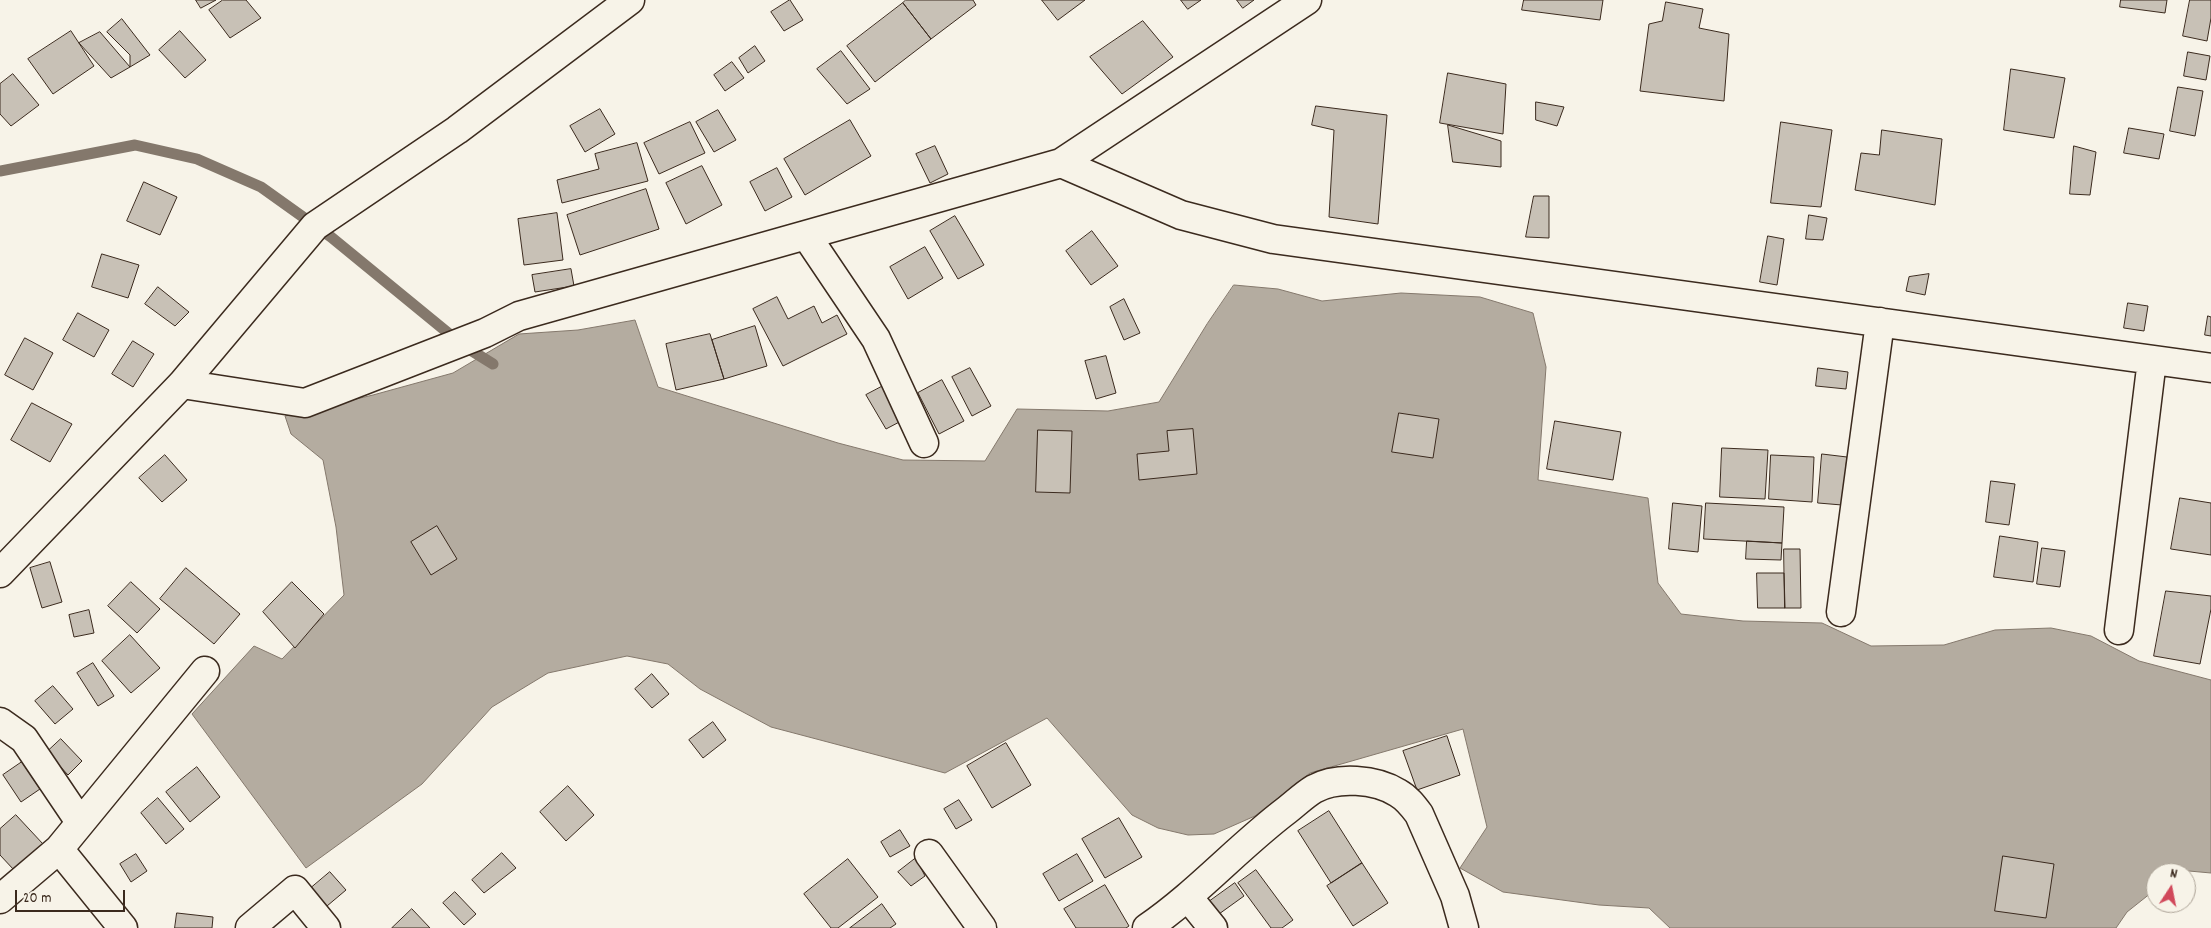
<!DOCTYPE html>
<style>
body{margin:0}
#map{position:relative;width:2211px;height:928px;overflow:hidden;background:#f7f3e8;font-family:Dekko,sans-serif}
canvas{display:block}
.north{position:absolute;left:2146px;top:863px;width:50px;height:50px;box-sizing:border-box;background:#f7f3e8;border:1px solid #aca397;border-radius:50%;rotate:11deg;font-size:14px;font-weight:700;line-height:20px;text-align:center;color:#3b2a1e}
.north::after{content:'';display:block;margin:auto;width:18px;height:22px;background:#d1495b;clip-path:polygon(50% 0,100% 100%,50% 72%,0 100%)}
.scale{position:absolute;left:15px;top:890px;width:110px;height:22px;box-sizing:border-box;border:2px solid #3b2a1e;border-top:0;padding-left:6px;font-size:15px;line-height:18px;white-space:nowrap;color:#3b2a1e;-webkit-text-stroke:4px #f7f3e8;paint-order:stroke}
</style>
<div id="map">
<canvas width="2211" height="928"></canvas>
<div class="north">N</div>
<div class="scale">20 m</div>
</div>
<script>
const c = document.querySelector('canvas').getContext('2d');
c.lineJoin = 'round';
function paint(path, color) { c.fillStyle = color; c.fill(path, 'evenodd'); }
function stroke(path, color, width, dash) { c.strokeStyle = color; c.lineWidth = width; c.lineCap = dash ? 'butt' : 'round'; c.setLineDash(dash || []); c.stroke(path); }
const water = new Path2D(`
 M1234,285L1278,289L1322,301L1401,293L1480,297L1533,313L1546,367L1538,480L1648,498L1658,583L1681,614L1743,621L1822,623L1871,646L1944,645L1995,630L2051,628L2091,636L2139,661L2211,680V873L2178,870L2175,873H2156V889L2127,912L2116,928H1670L1649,908L1599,905L1503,892L1460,868L1487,827L1463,729L1310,773L1255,816L1214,834L1188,835L1158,828L1132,815L1047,718L945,773L771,727L700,689L668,664L627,656L548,673L492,707L422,784L306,868L192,714L254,646L282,659L344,595L336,527L323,460L291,434L285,416L373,395L453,373L519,334L578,330L635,320L658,387L838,443L903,460L985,461L1017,409L1108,411L1159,402L1207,324Z`);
paint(water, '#b4aca0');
stroke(water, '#84786c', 1);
stroke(new Path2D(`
 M0,171L135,145L197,159L261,187L331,237L464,346L493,364`), '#84786c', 11);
const building = new Path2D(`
 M196,0H216L201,8Z
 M223,0H246L261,18L230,38L209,10Z
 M790,0L803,20L784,31L771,12Z
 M906,0H973L976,5L931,39L903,3Z
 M1042,0H1085L1058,20Z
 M1181,0H1201L1188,9Z
 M1237,0H1254L1243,8Z
 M1524,0H1603L1600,20L1522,10Z
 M2121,0H2167L2165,13L2120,7Z
 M2190,0H2211V18L2207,41L2183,36Z
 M1666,2L1703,9L1699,28L1729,34L1724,101L1640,91L1649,24L1662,21Z
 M903,3L931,39L875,82L847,46Z
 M122,19L150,55L130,67V55L107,32Z
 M1143,21L1173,57L1122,94L1090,57Z
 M71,31L94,66L53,94L28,59Z
 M180,31L206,60L185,78L159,50Z
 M100,32L130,67L111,78L79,43Z
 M755,46L765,61L748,73L739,58Z
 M841,51L870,89L847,104L817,69Z
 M2188,52L2210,56L2206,80L2184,76Z
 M732,62L744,78L725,91L714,75Z
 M2011,69L2065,78L2054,138L2004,130Z
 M1448,73L1506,84L1503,134L1440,123Z
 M13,74L39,105L11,126L0,114V84Z
 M2178,87L2203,91L2195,136L2170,131Z
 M1536,102L1564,107L1557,126L1536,120Z
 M1316,106L1387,115L1378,224L1329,217L1334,130L1312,125Z
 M600,109L615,134L585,152L570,126Z
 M718,110L736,140L714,152L696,122Z
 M850,120L871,156L805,195L784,159Z
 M690,122L705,153L659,174L644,143Z
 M1781,122L1832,130L1821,207L1771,203Z
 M1448,125L1501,141V167L1453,162Z
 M2129,128L2164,134L2159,159L2124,153Z
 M1882,130L1942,139L1935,205L1855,190L1861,153L1879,155Z
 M637,143L648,181L562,203L557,180L599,169L595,154Z
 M935,146L948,174L930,183L916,154Z
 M2074,146L2096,152L2090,195L2070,194Z
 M702,166L722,205L686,224L666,183Z
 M777,168L792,197L765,211L750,182Z
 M144,182L177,197L160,235L127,221Z
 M646,189L659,229L580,255L567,215Z
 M1534,196H1549V238L1526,237Z
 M557,213L563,260L524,265L518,219Z
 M1809,215L1827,218L1823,240L1806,239Z
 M955,216L984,265L958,279L930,231Z
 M1092,231L1118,266L1091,285L1066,251Z
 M1768,236L1784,239L1777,285L1760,282Z
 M925,247L943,278L908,299L890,267Z
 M102,254L139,265L128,298L92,287Z
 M571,269L574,286L535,292L532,275Z
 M1929,274L1925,295L1906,291L1909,277Z
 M158,287L189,312L175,326L145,304Z
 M777,297L788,319L814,306L822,323L837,315L847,334L783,366L753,309Z
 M1124,299L1140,333L1124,340L1110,307Z
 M2128,303L2148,306L2144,331L2124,328Z
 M78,313L109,330L94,357L63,340Z
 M2208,316L2211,317V336L2205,335Z
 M755,326L767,366L724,379L712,340Z
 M710,334L724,379L676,390L666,344Z
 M25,338L53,353L33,390L5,375Z
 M133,341L154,354L133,387L112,374Z
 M1106,356L1116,393L1096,399L1085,361Z
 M970,368L991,406L972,416L952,377Z
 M1818,368L1848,372L1846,389L1816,386Z
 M942,380L964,421L939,434L918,393Z
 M885,385L905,419L886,429L866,395Z
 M32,403L72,424L50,462L11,440Z
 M1399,413L1439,419L1433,458L1392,452Z
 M1555,421L1621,432L1613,480L1547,469Z
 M1193,429L1197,474L1139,480L1137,454L1169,451L1167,431Z
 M1038,430L1072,431L1070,493L1036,492Z
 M1722,448L1768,450L1765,499L1720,497Z
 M1822,454L1847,457L1842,505L1818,503Z
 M165,455L187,480L162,502L139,478Z
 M1771,455L1814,457L1812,502L1769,499Z
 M1991,481L2015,484L2009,525L1986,522Z
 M2180,498L2211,503V555L2171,549Z
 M1673,503L1702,506L1698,552L1669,549Z
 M1706,503L1784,507L1782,543L1704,539Z
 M437,526L457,559L431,575L411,542Z
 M2000,536L2038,542L2033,582L1994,577Z
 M1747,541L1782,543L1781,560L1746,559Z
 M2042,548L2065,551L2060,587L2037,584Z
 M1784,549H1800L1801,608H1785Z
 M50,562L62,602L42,608L30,568Z
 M186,568L240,614L214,644L160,599Z
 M1757,573H1784L1785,608H1758Z
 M131,582L160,609L137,633L108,606Z
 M292,582L324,614L295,648L263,612Z
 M2166,591L2211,596V609L2200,664L2154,656Z
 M89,610L94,633L74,637L69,615Z
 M130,635L160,668L131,693L102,661Z
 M93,663L114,696L98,706L77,673Z
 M652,674L669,694L652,708L635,689Z
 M53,686L73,709L55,724L35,701Z
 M713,722L726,740L703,758L689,740Z
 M1447,736L1460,775L1417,790L1403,751Z
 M61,739L82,761L68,775L47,752Z
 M1006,743L1031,785L992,808L967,766Z
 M22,762L40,789L21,802L3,775Z
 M197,767L220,797L190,822L166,792Z
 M568,786L594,815L566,841L540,812Z
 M158,798L184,829L166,844L141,813Z
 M959,800L972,820L956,829L944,809Z
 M1329,811L1362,863L1331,883L1298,831Z
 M16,815L43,844L14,870L0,855V829Z
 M1119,818L1142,857L1105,878L1082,839Z
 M900,830L910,846L890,857L881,842Z
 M502,853L516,868L484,893L472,880Z
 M136,854L147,871L131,882L120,864Z
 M1077,854L1093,881L1059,901L1043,874Z
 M2003,856L2054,864L2046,918L1995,911Z
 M916,858L925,876L911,886L898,872Z
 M848,859L878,897L838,928H831L804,894Z
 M1362,863L1388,903L1353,926L1327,886Z
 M1256,870L1293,920L1282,928H1271L1238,883Z
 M330,872L346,890L327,906L311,888Z
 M1235,883L1244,896L1219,914L1210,901Z
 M1105,885L1129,926L1126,928H1076L1064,909Z
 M455,892L476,914L464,925L443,903Z
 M882,904L896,924L890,928H850Z
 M412,909L430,928H392Z
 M177,913L213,917L212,928H175Z`);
paint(building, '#c8c1b6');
stroke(building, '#3b2a1e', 1);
const minor = new Path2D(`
 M1061,163L1181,215L1273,239L2211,368
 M806,235L876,339L924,443
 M182,384L305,403L485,333L519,316L1061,163L1307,0
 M0,573L182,384L315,226L457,130L630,0
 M1841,612L1880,322
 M2119,630L2152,360
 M0,722L24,739L80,822
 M59,849L123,928
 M929,854L982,928
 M1188,897L1213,928
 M0,899L59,849L205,671
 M250,928L295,890L326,928
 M1147,928C1198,893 1238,847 1287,810C1296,803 1304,795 1314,789C1337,776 1376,779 1398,793C1407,798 1413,806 1419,814L1455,896L1464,928`);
stroke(minor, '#3b2a1e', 31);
stroke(minor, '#f7f3e8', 28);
</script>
